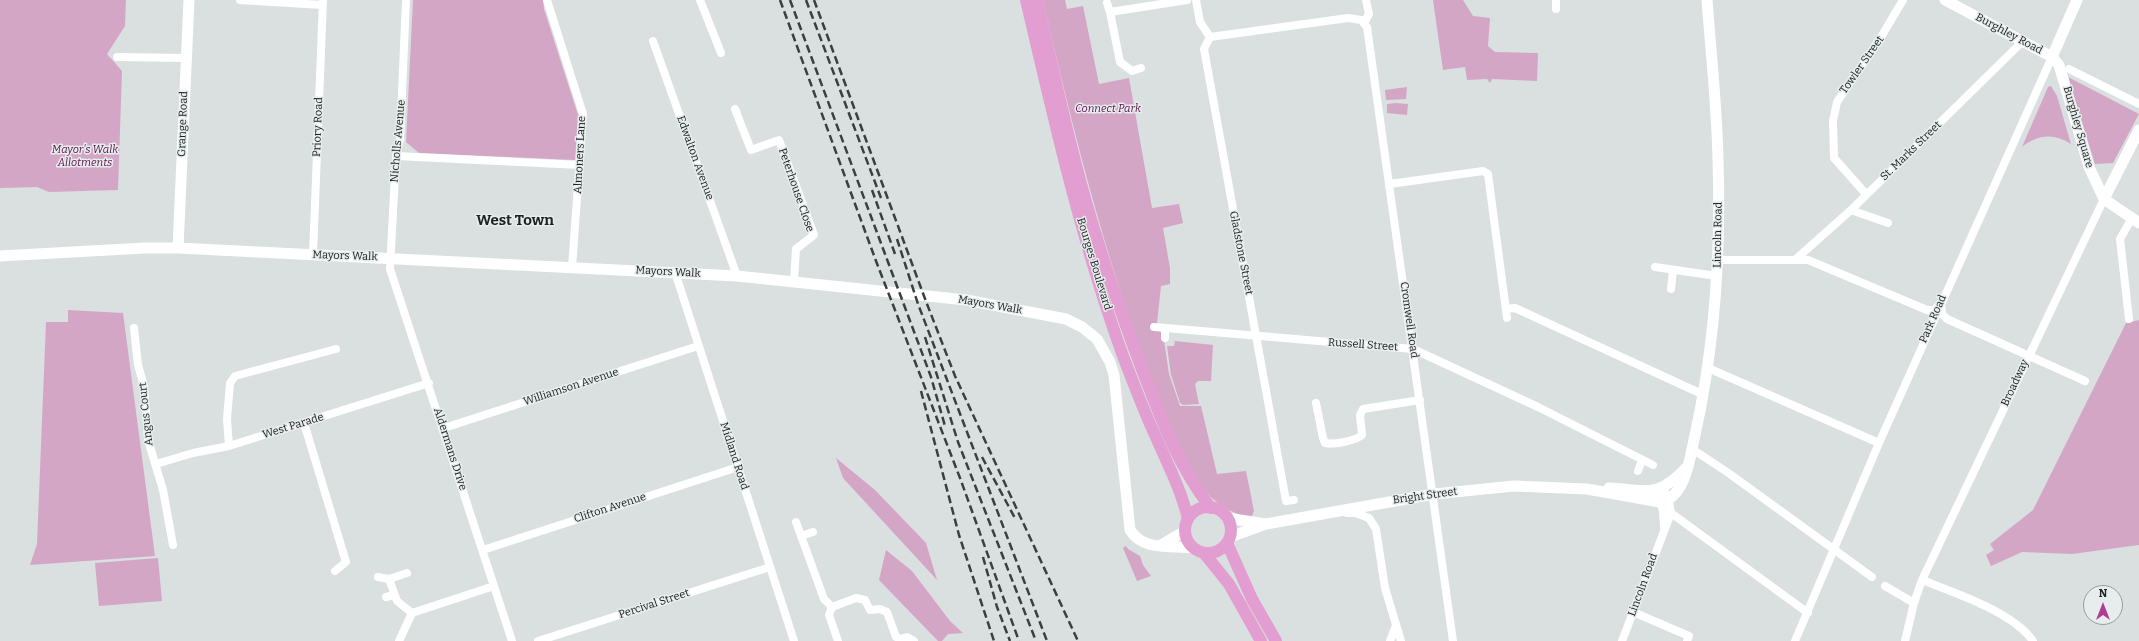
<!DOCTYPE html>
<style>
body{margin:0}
#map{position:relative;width:2139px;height:641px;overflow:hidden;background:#dadfe0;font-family:Bitter,serif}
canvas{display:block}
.north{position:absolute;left:2083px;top:585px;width:40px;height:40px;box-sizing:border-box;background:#e7eded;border:1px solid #979c9c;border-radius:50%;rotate:0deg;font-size:11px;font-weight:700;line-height:16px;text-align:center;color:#202222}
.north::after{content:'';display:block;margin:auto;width:14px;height:18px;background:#af3b94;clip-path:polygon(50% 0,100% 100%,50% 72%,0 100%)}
</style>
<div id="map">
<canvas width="2139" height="641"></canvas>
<div class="north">N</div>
</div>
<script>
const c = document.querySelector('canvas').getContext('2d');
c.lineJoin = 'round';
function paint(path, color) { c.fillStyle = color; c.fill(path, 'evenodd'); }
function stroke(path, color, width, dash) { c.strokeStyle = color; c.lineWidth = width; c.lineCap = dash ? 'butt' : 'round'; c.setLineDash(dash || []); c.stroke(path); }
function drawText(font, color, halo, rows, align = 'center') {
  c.font = font + ' Bitter,serif'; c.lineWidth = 3; c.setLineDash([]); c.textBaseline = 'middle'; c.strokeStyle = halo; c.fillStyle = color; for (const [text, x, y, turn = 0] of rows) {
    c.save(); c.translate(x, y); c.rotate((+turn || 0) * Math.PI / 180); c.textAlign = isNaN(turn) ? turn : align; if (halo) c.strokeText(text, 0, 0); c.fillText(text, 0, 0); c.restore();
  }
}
paint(new Path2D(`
 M0,0H126L125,26L107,54L122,71L118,190L49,192L37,187L0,188Z
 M413,0H543L544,9L578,115L575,160L419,153L406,142Z
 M1043,0H1065L1067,9L1083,6L1099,84L1129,78L1152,208L1179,204L1183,223L1163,228L1170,268V284L1161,286L1157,323L1164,340L1169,374L1180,406H1201L1217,474L1246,471L1254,511L1251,518C1230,513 1214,503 1201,486C1178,457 1162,407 1148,371C1103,250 1072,126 1043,0Z
 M1433,0H1463L1473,16L1490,18L1488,46L1495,52L1538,53L1537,81L1492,79L1490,83L1487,79L1467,80L1465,67L1443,70Z
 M2068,77L2139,114L2113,163L2095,164Z
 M2051,86L2057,96L2071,144C2055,133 2037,134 2022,147L2048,87Z
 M1407,87L1406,99L1386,100L1385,90Z
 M1396,103L1408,104L1407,115L1387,113V104Z
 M68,310L123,313L155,556L30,565L37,544L46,322H68Z
 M2139,320V545L2072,554L2022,552L1991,566L1986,555L1994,550L1990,544L2033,510L2126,323Z
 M1175,341L1213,345L1211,381H1198L1195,384L1199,404L1183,405L1180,403L1171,375L1167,346H1174Z
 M836,458L875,490L926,543L937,580L843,478Z
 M1126,546L1128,549L1140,556L1143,565L1151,576L1137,581L1123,548Z
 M886,550L912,571L950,621L963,633L948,634L942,641H938L879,580Z
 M158,558L162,601L99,606L95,563Z`), '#d4a6c5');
stroke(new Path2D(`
 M240,0L322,5
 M406,0L400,139L396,156L390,269L512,641
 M547,0L583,114L572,268
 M700,0L721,53
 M1196,0L1200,22L1210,37
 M1107,3L1110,12
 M1556,9V0
 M1364,23L1369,14L1366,0
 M1210,37L1348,18L1361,20L1367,27L1453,641
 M1210,37L1204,49L1286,501L1294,500
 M653,41L737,276
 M117,57L185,58
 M1141,68L1132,71L1120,62L1110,12L1187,0
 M2069,69L2139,104
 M735,109L751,150L779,140L814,235L796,249L794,281
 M396,156L580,165
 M1390,184L1483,171L1488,174L1507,318
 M1866,194L1834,158L1833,121L1837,102L1881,37L1903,0
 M1851,210L1888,223
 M313,255L323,0
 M1796,259L1851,210L2023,41
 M1718,260H1808L1927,310H1934L1939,305
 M1655,267L1717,276
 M675,272L794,641
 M1671,289L1673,270
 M1941,303L1942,314L1947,319L2085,381
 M1506,309L1515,308L1704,395
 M2129,319L2120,239L2132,218
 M1154,327L1413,349L1538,407L1653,465
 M134,328L138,365L144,386L148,440L163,490L173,545
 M1165,328V338
 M1708,368L1879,443
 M1316,403L1323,438L1325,443C1334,445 1355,441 1362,435L1360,415L1363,409L1420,400
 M304,423L346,562L335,571
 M444,428L698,346
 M229,446L227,419L230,383L235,376L336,349
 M1692,449L1727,472L1872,577
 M156,464L193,453L229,446L429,383
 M1638,471L1642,460
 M1657,490L1663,512L1664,527
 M1347,513H1355L1369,518L1376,529L1385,588L1401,641
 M1671,513L1808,613
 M796,522L824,599L832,607
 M801,536L813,532
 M483,550L738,467
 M378,577L389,579L407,573
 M389,579L397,601L412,613
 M1922,580C1955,593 2013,612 2033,641
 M1885,586L1914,603
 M386,597L394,595
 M1633,612L1689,636L1687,641
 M399,641L412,613L494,586
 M538,641L770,567
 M838,641L829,615L832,607L856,598L865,600L870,610L880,609L887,612L896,637L901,639L907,637L914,641
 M1390,641L1396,625
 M1622,641L1671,513L1669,501L1663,488
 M1795,641L1879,443L2052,57
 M1905,641L1914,603L1922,580L2104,199`), '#fff', 8);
stroke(new Path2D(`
 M1945,0L2052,57L2059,65L2089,167L2104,199
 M2052,57L2077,0
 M2104,199L2139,130
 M2104,199L2139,223
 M178,248L189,0
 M0,256L145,248H178L737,276L966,300L1066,319L1082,327L1097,339L1110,362L1114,375L1130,530C1144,552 1172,545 1194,548
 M1609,488C1649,490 1656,499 1686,468
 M1227,518L1266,524L1434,494L1514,486L1587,489L1660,502C1686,498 1690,457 1695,435C1715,345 1721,252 1718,160C1717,107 1711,53 1707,0
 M1230,537L1263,525
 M1161,545L1185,531`), '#fff', 11);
stroke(new Path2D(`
 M1026,0C1054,120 1081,240 1123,356C1133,382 1143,409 1155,435C1167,463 1181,489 1188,519
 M1037,0C1049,51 1060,103 1073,153C1091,226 1115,297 1141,367C1160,416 1178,467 1211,508
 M1185 530a23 23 0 1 1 46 0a23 23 0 1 1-46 0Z
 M1227,543L1252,599L1276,641
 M1204,553L1229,584L1261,641`), '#e39ed1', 12);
stroke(new Path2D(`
 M780,0L876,261L960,478L1019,641
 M790,0L931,377L945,426
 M806,0L881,198
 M814,0L927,304L955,376L1078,641
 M872,190L895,254
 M897,239L918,304L1047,641
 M925,337L958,442L1036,641
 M921,391L959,535L994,641
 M982,457L1016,520
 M983,557L997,607L1010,641`), '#3c3f3f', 2.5, [8, 4]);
drawText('11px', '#202222', '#e7eded', [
 ["Burghley Road",2009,34,28],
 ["Towler Street",1862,65,-55],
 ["Grange Road",183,124,-88],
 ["Priory Road",318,127,-88],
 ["Burghley Square",2078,127,74],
 ["Nicholls Avenue",398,141,-85],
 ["St. Marks Street",1911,151,-44],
 ["Almoners Lane",580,155,-87],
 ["Edwalton Avenue",695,158,70],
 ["Peterhouse Close",796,190,71],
 ["Lincoln Road",1718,235,-89],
 ["Gladstone Street",1241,253,79],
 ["Mayors Walk",345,256,2],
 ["Bourges Boulevard",1094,264,73],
 ["Mayors Walk",668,272,3],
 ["Mayors Walk",990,305,10],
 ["Park Road",1933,319,-66],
 ["Cromwell Road",1409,320,82],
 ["Russell Street",1363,345,4],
 ["Broadway",2015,383,-65],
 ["Williamson Avenue",571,387,-18],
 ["Angus Court",146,414,-96],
 ["West Parade",293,426,-17],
 ["Aldermans Drive",450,449,72],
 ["Midland Road",734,456,72],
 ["Bright Street",1425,496,-8],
 ["Clifton Avenue",610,508,-18],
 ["Lincoln Road",1643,585,-70],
 ["Percival Street",654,604,-18]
]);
drawText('italic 11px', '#5c114c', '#e7eded', [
 ["Connect Park",1108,109],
 ["Mayor's Walk",85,150],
 ["Allotments",85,163]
]);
drawText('bold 15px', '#202222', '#e7eded', [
 ["West Town",515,221]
]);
</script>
